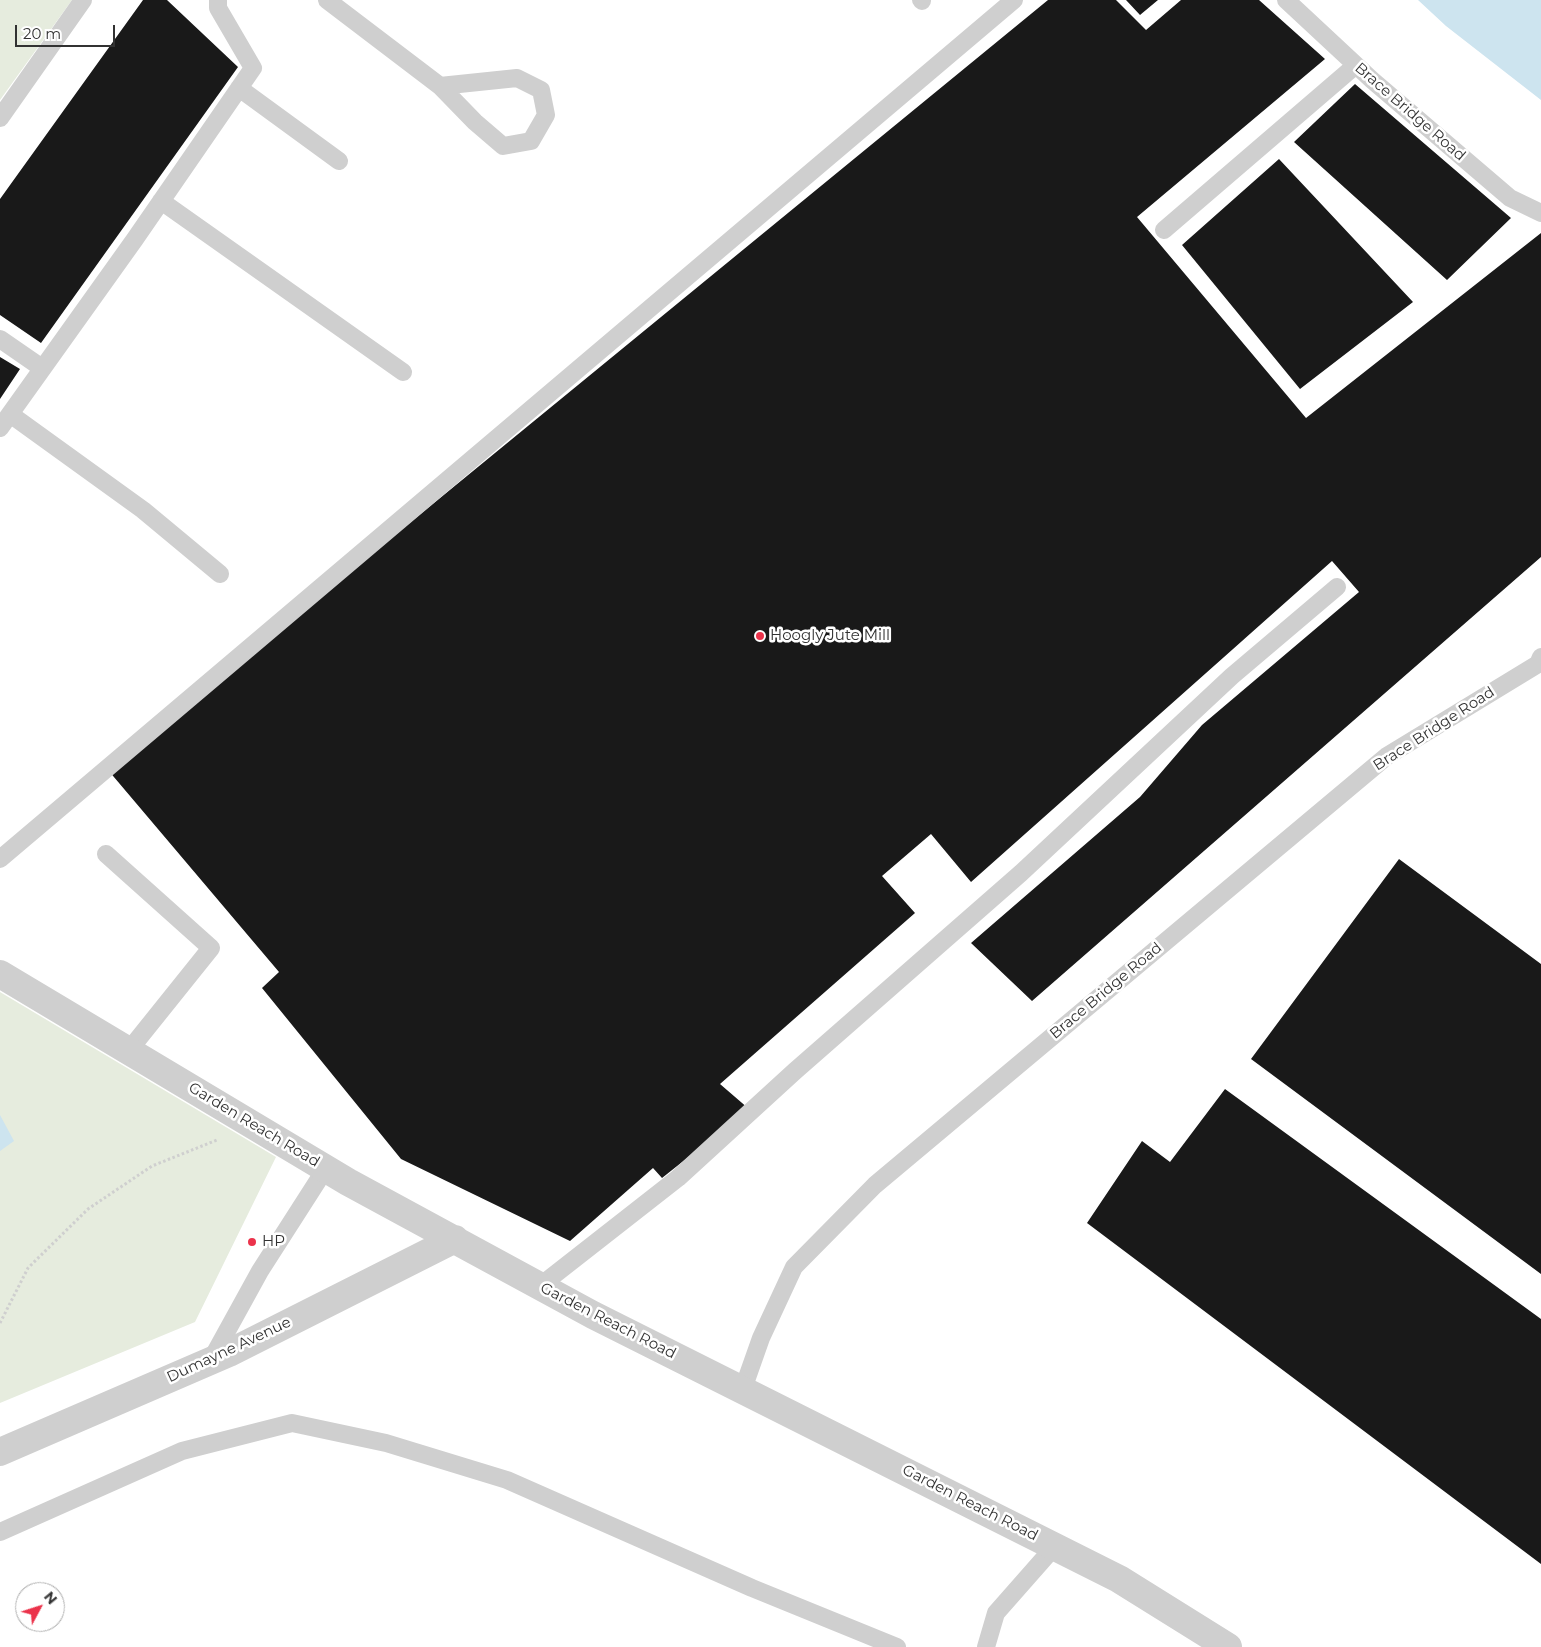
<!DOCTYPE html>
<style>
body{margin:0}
#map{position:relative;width:1541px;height:1647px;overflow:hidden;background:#fff;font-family:Montserrat,sans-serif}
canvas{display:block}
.north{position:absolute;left:15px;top:1582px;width:50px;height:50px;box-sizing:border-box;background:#fff;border:1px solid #adadad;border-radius:50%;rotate:50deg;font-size:14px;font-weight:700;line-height:20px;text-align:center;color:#323232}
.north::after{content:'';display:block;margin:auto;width:18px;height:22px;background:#eb334b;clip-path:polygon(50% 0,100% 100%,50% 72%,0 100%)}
.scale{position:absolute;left:15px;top:25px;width:100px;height:22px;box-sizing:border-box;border:2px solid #323232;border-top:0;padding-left:6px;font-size:15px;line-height:18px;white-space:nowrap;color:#323232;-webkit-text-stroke:4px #fff;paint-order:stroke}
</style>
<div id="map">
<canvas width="1541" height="1647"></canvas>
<div class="north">N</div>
<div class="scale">20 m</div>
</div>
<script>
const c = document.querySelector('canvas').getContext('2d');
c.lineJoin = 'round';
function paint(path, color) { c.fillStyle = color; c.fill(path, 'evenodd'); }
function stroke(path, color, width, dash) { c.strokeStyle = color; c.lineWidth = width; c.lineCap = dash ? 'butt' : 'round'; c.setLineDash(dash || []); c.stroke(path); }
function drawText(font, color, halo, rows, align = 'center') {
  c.font = font + ' Montserrat,sans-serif'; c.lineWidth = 5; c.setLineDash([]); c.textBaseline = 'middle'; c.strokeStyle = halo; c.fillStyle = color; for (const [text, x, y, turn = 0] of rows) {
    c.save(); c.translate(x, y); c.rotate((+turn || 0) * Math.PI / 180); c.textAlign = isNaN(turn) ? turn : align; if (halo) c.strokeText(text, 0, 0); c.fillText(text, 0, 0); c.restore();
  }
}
paint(new Path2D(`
 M0,0H72L0,100Z
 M0,992L276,1157L195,1322L0,1403Z`), '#e6ecde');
paint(new Path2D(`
 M1418,0H1541V100L1446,26Z
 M0,1115L14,1141L0,1151Z`), '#cde4ef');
paint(new Path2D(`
 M143,0H167L238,67L41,343L0,315V199Z
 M1048,0H1116L1146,30L1181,0H1259L1325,59L1137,217L1306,418L1541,233V557L1032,1001L971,943L1140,797L1202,725L1359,592L1332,561L971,882L931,834L882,876L915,913L720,1084L749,1109L662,1178L653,1168L570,1241L401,1159L262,988L279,972L108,770Z
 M1126,0H1158L1140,15Z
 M1355,84L1511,218L1447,280L1294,142Z
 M1279,159L1413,302L1300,389L1182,245Z
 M0,357L20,369L0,399Z
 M1399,859L1541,964V1274L1251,1059Z
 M1225,1089L1541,1319V1564L1087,1223L1142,1141L1170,1162Z`), '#191919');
stroke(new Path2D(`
 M0,1323L28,1268L88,1209L152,1166L217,1140`), '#cfcfcf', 3, [2.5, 2.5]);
stroke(new Path2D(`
 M327,0L440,86L475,122L503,146L531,141L546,115L541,90L517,78L440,86
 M921,0L922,1
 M1286,0L1372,80L1510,198L1541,213
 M239,88L339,161
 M0,118L83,0
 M161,201L403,372
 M1164,230L1356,65
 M0,339L42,368
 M10,414L143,510L220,574
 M0,428L135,239L253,68L218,8V0
 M106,854L211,948L130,1049
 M0,859L1014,0
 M540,1286L678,1178L795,1071L1021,873L1232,676L1337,587
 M211,1360L260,1271L326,1168
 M743,1389L761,1338L794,1267L875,1185L1387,756L1538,664L1541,657
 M0,1532L182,1451L292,1423L386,1443L507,1480L752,1588L897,1647
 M986,1647L996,1613L1055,1546`), '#cfcfcf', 18);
stroke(new Path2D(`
 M0,974L348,1182L593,1315L1119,1579L1228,1647
 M0,1452L229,1353L455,1239`), '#cfcfcf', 28);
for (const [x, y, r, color] of [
 [760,636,5,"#eb334b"],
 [252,1242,5,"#eb334b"]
]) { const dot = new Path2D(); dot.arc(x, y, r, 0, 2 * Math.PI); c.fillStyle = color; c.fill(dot); stroke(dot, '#fff', 2); }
drawText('15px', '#323232', '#fff', [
 ["Brace Bridge Road",1410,112,41],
 ["Brace Bridge Road",1434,729,-33],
 ["Brace Bridge Road",1106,991,-40],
 ["Garden Reach Road",254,1125,31],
 ["Garden Reach Road",608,1321,27],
 ["Dumayne Avenue",229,1350,-25],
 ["Garden Reach Road",970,1503,27]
]);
drawText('15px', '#323232', '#fff', [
 ["Hoogly Jute Mill",770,636],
 ["HP",262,1242]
], 'left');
</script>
